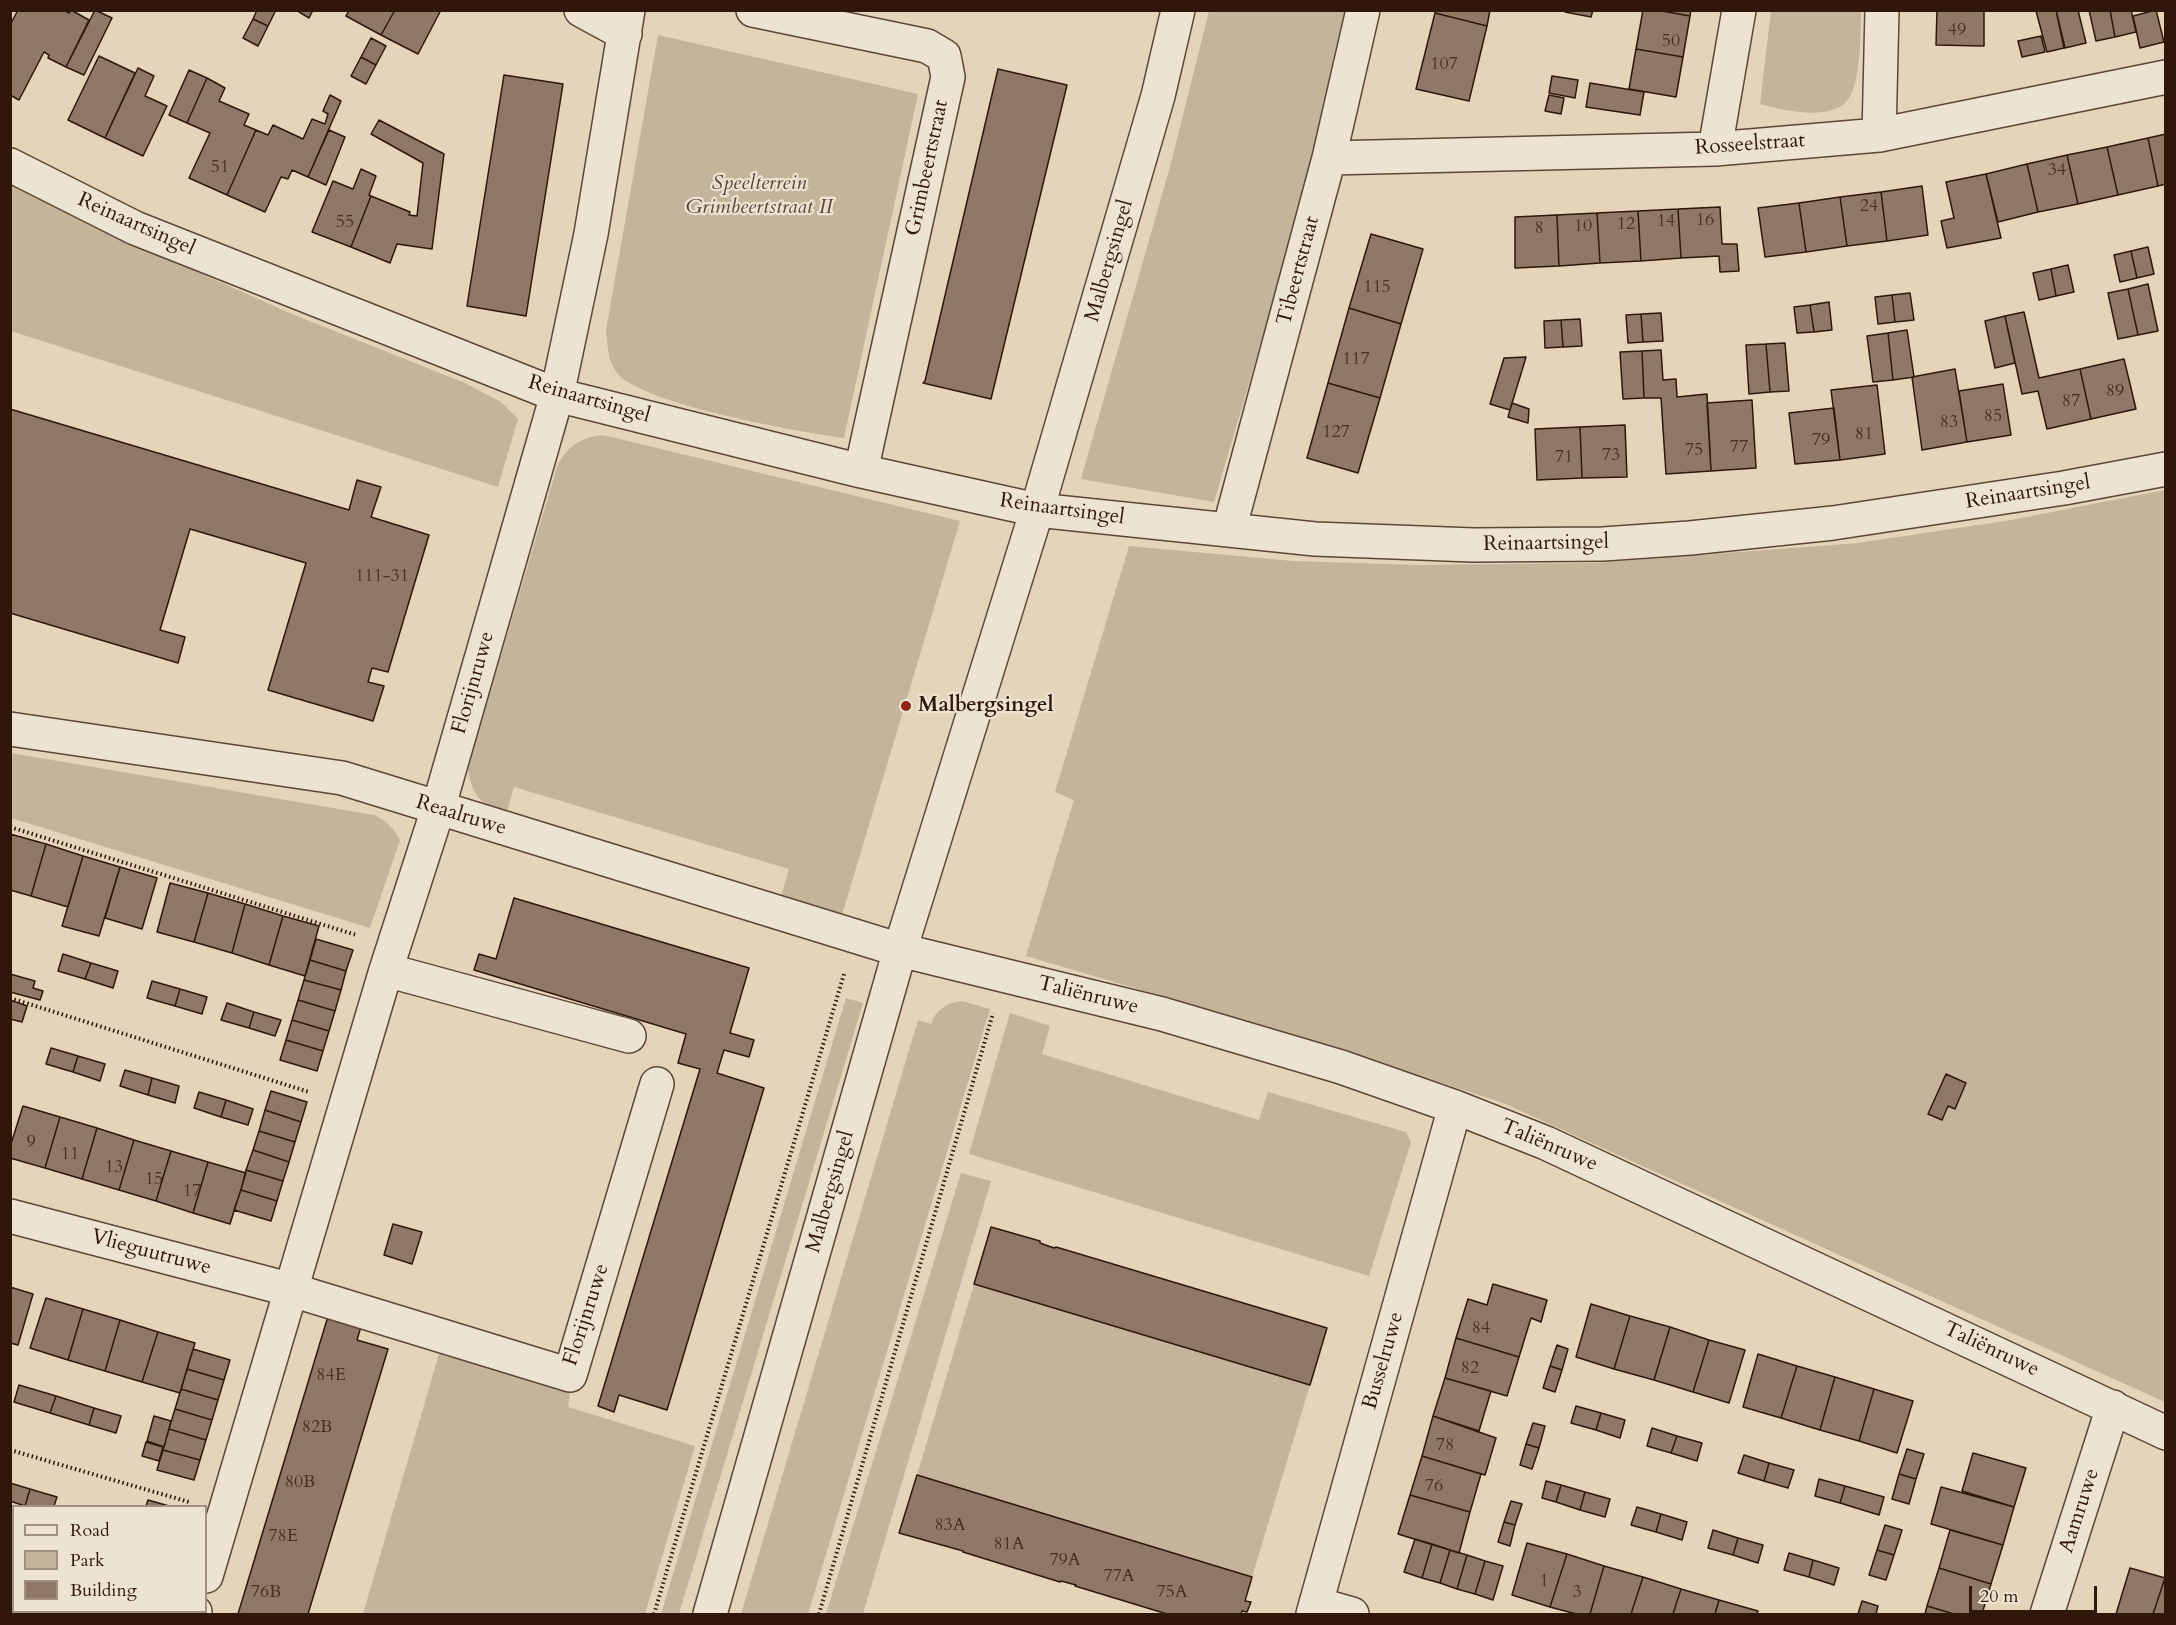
<!DOCTYPE html>
<meta charset="utf-8">
<style>
body{margin:0}
#map{position:relative;width:2176px;height:1625px;overflow:hidden;background:#e4d4ba;font-family:Cardo,serif}
canvas{display:block}
.frame{position:absolute;inset:0;border:12px solid #30160b;pointer-events:none}
.legend{position:absolute;left:12px;top:1505px;width:195px;height:108px;box-sizing:border-box;background:#ede3d2;border:2px solid #a19182;margin:0;padding:8px 10px;list-style:none;font-size:18px;color:#30160b}
.legend li{display:flex;align-items:center;gap:12px;height:30px}
.legend b{width:30px;border:2px solid #a19182}
.scale{position:absolute;left:1969px;top:1586px;width:128px;height:27px;box-sizing:border-box;border:3px solid #30160b;border-top:0;padding-left:8px;font-size:18px;line-height:21px;white-space:nowrap;color:#30160b;-webkit-text-stroke:4px #ede3d2;paint-order:stroke}
</style>
<div id="map">
<canvas width="2176" height="1625"></canvas>
<div class="frame"></div>
<ul class="legend">
<li><b style="height:8px;background:#ede3d2"></b>Road</li>
<li><b style="height:16px;background:#c5b49c"></b>Park</li>
<li><b style="height:16px;background:#8e7966"></b>Building</li>
</ul>
<div class="scale">20 m</div>
</div>
<script>
const c = document.querySelector('canvas').getContext('2d');
c.lineJoin = 'round';
function paint(path, color) { c.fillStyle = color; c.fill(path, 'evenodd'); }
function stroke(path, color, width, dash) { c.strokeStyle = color; c.lineWidth = width; c.lineCap = dash ? 'butt' : 'round'; c.setLineDash(dash || []); c.stroke(path); }
function drawText(font, color, halo, rows, align = 'center') {
  c.font = font + ' Cardo,serif'; c.lineWidth = 4.5; c.setLineDash([]); c.textBaseline = 'middle'; c.strokeStyle = halo; c.fillStyle = color; for (const [text, x, y, turn = 0] of rows) {
    c.save(); c.translate(x, y); c.rotate((+turn || 0) * Math.PI / 180); c.textAlign = isNaN(turn) ? turn : align; if (halo) c.strokeText(text, 0, 0); c.fillText(text, 0, 0); c.restore();
  }
}
paint(new Path2D(`
 M1209,11H1350L1280,278L1214,502L1081,479L1171,163Z
 M1771,11H1861C1861,32 1861,87 1846,102C1828,121 1782,110 1760,104Z
 M658,35L918,94L844,438C800,432 643,405 617,373C607,360 608,346 606,330Z
 M10,181L157,254L292,314L465,383L501,402L518,419L498,487L11,331Z
 M603,435L960,521L842,915L781,897L789,869L514,787L506,815C481,804 471,796 468,767L557,467C566,447 581,437 603,435Z
 M2165,490V1402L1503,1103L1311,1040L1026,956L1074,800L1055,792L1129,546L1293,561L1421,565L1595,563L1858,543L2011,520Z
 M11,753L374,815C387,821 393,828 400,840L370,928L11,818Z
 M846,998L863,1003L679,1614H661Z
 M962,1001L990,1009L808,1614H741L918,1020L931,1024C936,1009 947,1003 962,1001Z
 M1010,1013L1050,1026L1042,1054L1259,1120L1268,1092L1406,1132L1411,1142L1369,1276L969,1154Z
 M961,1173L991,1181L863,1614H826Z
 M974,1284L1310,1385L1252,1577L917,1475Z
 M441,1347L571,1387L568,1407L695,1446L645,1614H363Z`), '#c5b49c');
const building = new Path2D(`
 M18,10H64L69,13L71,10L89,20L66,67L48,58L49,55L44,52L19,100L10,95V25Z
 M95,10L112,18L84,75L66,67Z
 M257,10H276L268,26L253,19Z
 M296,10H313L309,18Z
 M349,10H395L381,35L346,16Z
 M395,10H441L418,54L381,35Z
 M1435,10H1490L1487,26L1435,13Z
 M1565,10H1593L1591,17L1565,12Z
 M1643,10H1656L1690,16L1683,57L1636,49Z
 M1656,10H1691L1690,16Z
 M1937,10H1984V46L1936,45Z
 M2056,10H2078L2086,43L2065,48Z
 M2056,10L2064,48L2047,52L2036,11Z
 M2089,10H2110L2115,37L2096,41Z
 M2110,10H2131L2136,32L2115,37Z
 M2156,10L2164,42L2140,48L2133,16Z
 M1435,13L1487,26L1469,101L1416,89Z
 M253,19L268,26L258,46L243,38Z
 M2041,36L2045,52L2022,57L2018,41Z
 M371,38L386,46L376,65L361,57Z
 M1636,49L1683,57L1676,97L1629,89Z
 M99,56L135,73L105,138L68,120Z
 M361,57L376,65L366,84L351,76Z
 M138,68L154,76L145,96L167,106L143,156L105,138Z
 M998,69L1067,85L991,399L923,383L925,381Z
 M189,70L207,78L187,123L169,115Z
 M504,75L563,84L526,316L467,306Z
 M1552,76L1578,80L1575,98L1549,93Z
 M207,78L225,88L219,101L249,114L244,125L256,130L227,195L189,178L210,133L187,123Z
 M1590,83L1644,92L1640,115L1586,107Z
 M330,95L341,101L308,177L292,170L288,179L281,177L265,212L227,195L256,130L268,135L273,125L303,139L312,119L325,124L328,114L323,111Z
 M1549,95L1564,98L1561,114L1545,111Z
 M379,120L444,154L432,249L397,244L390,263L351,247L371,196L410,212L409,215L417,216L423,163L371,134Z
 M329,130L345,137L326,185L308,177Z
 M2166,134V184L2158,186L2148,138Z
 M2148,138L2158,186L2118,195L2107,147Z
 M2107,147L2118,195L2078,204L2067,155Z
 M2067,155L2078,204L2038,212L2027,164Z
 M2027,164L2038,212L1998,222L1986,174Z
 M361,169L376,176L369,195L371,196L351,247L312,232L333,181L353,189Z
 M1986,174L2001,238L1947,248L1941,221L1954,218L1946,182Z
 M1922,186L1928,235L1887,241L1881,192Z
 M1881,192L1887,241L1847,246L1840,197Z
 M1840,197L1847,246L1806,252L1799,203Z
 M1799,203L1806,252L1765,257L1758,208Z
 M1720,207L1722,244H1737L1739,271L1720,272L1719,256L1681,258L1678,209Z
 M1678,209L1681,258L1641,261L1638,211Z
 M1638,211L1641,261L1600,263L1597,213Z
 M1597,213L1600,263L1559,266L1557,215Z
 M1557,215L1559,266L1515,268V217Z
 M1371,234L1423,249L1401,324L1349,308Z
 M2148,247L2154,274L2137,278L2131,251Z
 M2131,251L2137,278L2120,282L2114,255Z
 M2068,265L2074,292L2056,296L2051,269Z
 M2051,269L2056,296L2039,300L2033,273Z
 M2148,284L2158,331L2138,335L2128,289Z
 M2128,289L2138,335L2118,339L2108,293Z
 M1910,293L1914,320L1895,322L1892,295Z
 M1892,295L1895,322L1878,324L1875,297Z
 M1829,302L1832,330L1814,332L1810,305Z
 M1810,305L1814,332L1797,333L1794,307Z
 M1349,308L1401,324L1380,398L1328,383Z
 M2024,312L2039,378L2080,369L2091,419L2047,429L2038,391L2022,394L2005,316Z
 M1661,313L1663,341L1643,342L1641,314Z
 M1641,314L1643,342L1628,343L1626,315Z
 M2005,316L2015,363L1995,368L1985,321Z
 M1580,319L1582,346L1563,347L1561,320Z
 M1561,320L1563,347L1545,348L1544,321Z
 M1907,330L1914,377L1893,380L1888,333Z
 M1888,333L1893,380L1873,382L1867,336Z
 M1785,343L1789,391L1770,392L1766,344Z
 M1766,344L1770,392L1749,394L1746,345Z
 M1661,350L1663,380L1676,379L1677,397L1707,394L1711,471L1666,474L1661,398H1644L1642,351Z
 M1642,351L1644,398L1623,399L1620,352Z
 M1526,357L1510,410L1490,404L1504,358Z
 M2124,359L2136,409L2091,419L2080,369Z
 M1955,369L1967,442L1922,450L1912,377Z
 M1328,383L1380,398L1358,473L1307,458Z
 M2003,384L2011,435L1967,442L1959,391Z
 M1877,385L1885,454L1840,460L1831,390Z
 M1752,400L1756,468L1711,471L1707,403Z
 M1512,403L1529,409L1528,423L1508,417Z
 M1834,408L1840,460L1795,464L1789,413Z
 M10,409L349,510L357,480L381,487L371,517L429,535L388,672L372,668L368,682L384,686L373,721L268,690L306,563L190,529L160,630L185,637L178,663L10,613Z
 M1625,425L1627,477L1582,478L1580,427Z
 M1580,427L1582,478L1537,480L1535,429Z
 M10,834L46,844L31,896L10,890Z
 M46,844L83,856L68,907L31,896Z
 M83,856L120,867L99,936L62,926Z
 M120,867L157,878L142,929L105,918Z
 M170,883L208,893L194,942L157,932Z
 M208,893L245,904L232,953L194,942Z
 M514,898L749,968L730,1033L754,1040L749,1057L724,1050L717,1073L764,1088L667,1410L619,1395L614,1412L598,1406L700,1069L678,1063L686,1034L474,970L479,954L496,959Z
 M245,904L283,916L269,965L232,953Z
 M283,916L319,926L305,976L269,965Z
 M316,939L353,950L346,971L310,960Z
 M63,954L91,963L85,979L58,971Z
 M310,960L346,971L341,990L304,980Z
 M91,963L118,971L113,988L85,979Z
 M10,974L35,981L33,988L43,991L40,1000L10,992Z
 M304,980L341,990L335,1011L298,1000Z
 M152,981L180,989L175,1006L147,998Z
 M180,989L207,997L202,1014L175,1006Z
 M10,1000L27,1006L22,1022L10,1019Z
 M298,1000L335,1011L329,1031L292,1020Z
 M227,1003L254,1012L249,1028L221,1020Z
 M254,1012L281,1020L275,1036L249,1028Z
 M292,1020L329,1031L323,1051L286,1040Z
 M286,1040L323,1051L317,1071L280,1060Z
 M51,1048L78,1056L73,1072L46,1064Z
 M78,1056L105,1064L100,1081L73,1072Z
 M125,1070L152,1078L148,1095L120,1086Z
 M1946,1074L1966,1083L1955,1109L1948,1106L1942,1120L1928,1114Z
 M152,1078L179,1086L175,1103L148,1095Z
 M271,1091L307,1102L301,1122L265,1110Z
 M199,1092L226,1100L221,1117L194,1108Z
 M226,1100L253,1109L248,1125L221,1117Z
 M23,1106L60,1117L45,1168L10,1158V1147Z
 M265,1110L301,1122L295,1142L259,1131Z
 M60,1117L97,1128L82,1179L45,1168Z
 M97,1128L134,1140L119,1190L82,1179Z
 M259,1131L295,1142L289,1162L253,1150Z
 M134,1140L171,1151L156,1201L119,1190Z
 M253,1150L289,1162L283,1181L246,1170Z
 M171,1151L208,1162L193,1213L156,1201Z
 M208,1162L246,1173L230,1224L193,1213Z
 M246,1170L283,1181L277,1201L241,1190Z
 M241,1190L277,1201L271,1221L234,1210Z
 M393,1224L422,1232L412,1264L384,1255Z
 M991,1227L1040,1241V1243L1054,1248L1056,1247L1327,1328L1310,1385L974,1284Z
 M1493,1284L1547,1300L1541,1322L1531,1318L1519,1357L1456,1338L1468,1299L1487,1305Z
 M10,1287L33,1294L18,1345L10,1343Z
 M46,1298L83,1309L68,1360L30,1348Z
 M1591,1304L1630,1316L1614,1369L1576,1357Z
 M83,1309L120,1320L105,1371L68,1360Z
 M329,1313L362,1323L357,1340L388,1349L308,1614H238Z
 M1630,1316L1670,1327L1654,1380L1614,1369Z
 M120,1320L158,1332L142,1382L105,1371Z
 M1670,1327L1709,1340L1693,1392L1654,1380Z
 M158,1332L195,1343L180,1393L142,1382Z
 M1456,1338L1519,1357L1507,1396L1445,1378Z
 M1709,1340L1745,1350L1729,1403L1693,1392Z
 M1557,1345L1568,1349L1562,1370L1550,1366Z
 M193,1349L230,1360L224,1380L187,1369Z
 M1758,1354L1797,1366L1781,1418L1743,1407Z
 M1550,1366L1562,1370L1555,1392L1543,1388Z
 M1797,1366L1835,1377L1820,1430L1781,1418Z
 M187,1369L224,1380L218,1400L181,1389Z
 M1835,1377L1874,1389L1859,1441L1820,1430Z
 M1445,1378L1491,1391L1479,1431L1433,1416Z
 M19,1385L56,1396L50,1413L14,1402Z
 M181,1389L218,1400L212,1420L175,1409Z
 M1874,1389L1913,1401L1897,1453L1859,1441Z
 M56,1396L94,1408L89,1425L50,1413Z
 M1576,1406L1601,1413L1596,1430L1571,1423Z
 M94,1408L121,1416L116,1433L89,1425Z
 M175,1409L212,1420L206,1440L169,1429Z
 M1601,1413L1625,1420L1620,1438L1596,1430Z
 M154,1416L171,1421L164,1447L147,1441Z
 M1433,1416L1496,1438L1485,1475L1422,1456Z
 M1533,1423L1545,1426L1539,1448L1526,1444Z
 M1652,1428L1677,1436L1671,1453L1647,1446Z
 M169,1429L206,1440L200,1460L163,1450Z
 M1677,1436L1702,1443L1697,1461L1671,1453Z
 M146,1442L163,1447L159,1461L142,1456Z
 M1526,1444L1539,1448L1532,1469L1520,1465Z
 M1907,1449L1924,1454L1916,1479L1899,1474Z
 M163,1450L200,1460L194,1480L157,1470Z
 M1973,1453L2026,1468L2014,1507L1962,1491Z
 M1744,1455L1769,1463L1764,1481L1738,1473Z
 M1422,1456L1481,1474L1470,1512L1410,1495Z
 M1769,1463L1794,1470L1788,1488L1764,1481Z
 M1899,1474L1916,1479L1909,1504L1892,1499Z
 M917,1475L1252,1577L1245,1601L1251,1602L1247,1612L1242,1611L1241,1614H1167L1075,1586L1076,1585L1061,1581L1060,1582L963,1552V1551L899,1533Z
 M1819,1479L1845,1486L1840,1503L1815,1496Z
 M1546,1481L1561,1485L1556,1502L1542,1498Z
 M10,1483L30,1489L25,1506L10,1501Z
 M1561,1485L1585,1492L1580,1510L1556,1502Z
 M1845,1486L1884,1497L1879,1515L1840,1503Z
 M1941,1487L2014,1507L2003,1545L1931,1524Z
 M30,1489L57,1497L54,1506H25Z
 M1585,1492L1610,1499L1605,1517L1580,1510Z
 M1410,1495L1470,1512L1459,1553L1398,1534Z
 M148,1500L169,1506H146Z
 M1511,1501L1522,1504L1515,1525L1504,1522Z
 M1637,1507L1661,1514L1656,1532L1631,1525Z
 M1661,1514L1687,1522L1682,1540L1656,1532Z
 M1504,1522L1515,1525L1510,1546L1498,1542Z
 M1885,1525L1902,1530L1894,1555L1877,1550Z
 M1713,1530L1738,1538L1733,1555L1708,1548Z
 M1950,1530L2003,1545L1991,1584L1939,1568Z
 M1738,1538L1763,1545L1758,1563L1733,1555Z
 M1415,1539L1432,1544L1422,1578L1404,1572Z
 M14,1543V1597L10,1596V1553Z
 M1527,1543L1567,1554L1550,1607L1512,1595Z
 M1432,1544L1450,1550L1440,1583L1422,1578Z
 M1450,1550L1467,1555L1457,1589L1440,1583Z
 M1877,1550L1894,1555L1886,1580L1869,1575Z
 M1789,1553L1813,1560L1809,1577L1784,1570Z
 M1567,1554L1604,1566L1590,1614H1576L1550,1607Z
 M1467,1555L1485,1561L1475,1594L1457,1589Z
 M1813,1560L1839,1568L1834,1585L1809,1577Z
 M1485,1561L1503,1566L1493,1600L1475,1594Z
 M1604,1566L1643,1577L1631,1614H1590Z
 M1939,1568L1991,1584L1982,1614H1954L1927,1606Z
 M2130,1568L2165,1578L2153,1614H2116Z
 M1643,1577L1681,1589L1673,1614H1631Z
 M2165,1578L2166,1614H2153Z
 M1681,1589L1719,1600L1715,1614H1673Z
 M1719,1600L1758,1611L1757,1614H1715Z
 M1862,1601L1878,1606L1876,1614H1858Z
 M1927,1606L1954,1614H1925Z
 M74,1612H114L113,1614H73Z
 M114,1612H154L153,1614H113Z`);
paint(building, '#8e7966');
stroke(building, '#30160b', 1.5);
const minor = new Path2D(`
 M581,10L625,34
 M753,10L927,46L944,56L948,77L861,471
 M1879,135L1882,10
 M1715,149L1739,10
 M1329,158L1715,149L1879,135L2166,77
 M10,165L135,228L557,395L861,471L1037,510L1315,539L1473,545L1603,544L1690,538L1833,523L2064,488L2166,469
 M1229,530L1329,158L1363,10
 M10,729L342,778L900,950L1162,1014L1341,1067L1455,1107L1546,1143L2166,1433
 M386,970L629,1036
 M10,1216L292,1290L570,1375L657,1084
 M206,1576L386,970L438,809L557,395L591,234L628,10
 M1317,1604L1352,1614
 M194,1614L195,1612
 M710,1614L900,950L1037,510L1158,96L1178,10
 M1313,1614L1455,1107
 M2047,1614L2113,1407`);
stroke(minor, '#5d4637', 36);
stroke(new Path2D(`
 M10,827L356,935
 M10,998L309,1092
 M10,1450L189,1502
 M654,1614L844,974
 M819,1614L993,1013`), '#30160b', 4, [1.5, 3]);
stroke(minor, '#ede3d2', 33);
for (const [x, y, r, color] of [
 [906,706,6,"#8f2418"]
]) { const dot = new Path2D(); dot.arc(x, y, r, 0, 2 * Math.PI); c.fillStyle = color; c.fill(dot); stroke(dot, '#ede3d2', 2); }
drawText('18px', '#482f22', null, [
 ["49",1957,31],
 ["50",1671,42],
 ["107",1444,65],
 ["51",220,168],
 ["34",2057,171],
 ["24",1869,207],
 ["16",1705,221],
 ["14",1666,222],
 ["55",345,223],
 ["12",1626,225],
 ["10",1583,227],
 ["8",1539,229],
 ["115",1377,288],
 ["117",1356,360],
 ["89",2115,392],
 ["87",2071,402],
 ["85",1993,417],
 ["83",1949,423],
 ["127",1336,433],
 ["81",1864,435],
 ["79",1821,441],
 ["77",1739,448],
 ["75",1694,451],
 ["73",1611,456],
 ["71",1564,458],
 ["111-31",382,577],
 ["9",31,1143],
 ["11",70,1155],
 ["13",114,1168],
 ["15",154,1180],
 ["17",192,1192],
 ["84",1481,1329],
 ["82",1470,1369],
 ["84E",331,1376],
 ["82B",317,1428],
 ["78",1445,1446],
 ["80B",300,1483],
 ["76",1434,1487],
 ["83A",950,1526],
 ["78E",283,1537],
 ["81A",1009,1545],
 ["79A",1065,1561],
 ["77A",1119,1577],
 ["1",1544,1582],
 ["76B",266,1593],
 ["75A",1172,1593],
 ["3",1577,1593]
]);
drawText('21px', '#30160b', '#ede3d2', [
 ["Rosseelstraat",1750,145,-4],
 ["Grimbeertstraat",928,168,-78],
 ["Reinaartsingel",136,225,24],
 ["Malbergsingel",1110,261,-74],
 ["Tibeertstraat",1299,271,-75],
 ["Reinaartsingel",589,400,16],
 ["Reinaartsingel",2028,493,-9],
 ["Reinaartsingel",1062,510,8],
 ["Reinaartsingel",1546,544,-1],
 ["Florijnruwe",474,683,-74],
 ["Reaalruwe",461,816,17],
 ["Taliënruwe",1088,996,14],
 ["Taliënruwe",1549,1146,23],
 ["Malbergsingel",831,1192,-74],
 ["Vlieguutruwe",151,1253,15],
 ["Florijnruwe",587,1315,-72],
 ["Taliënruwe",1991,1350,25],
 ["Busselruwe",1384,1361,-74],
 ["Aamruwe",2080,1511,-72]
]);
drawText('italic 21px', '#5d4536', '#ede3d2', [
 ["Speelterrein",759,184],
 ["Grimbeertstraat II",759,208]
]);
drawText('bold 21px', '#30160b', '#ede3d2', [
 ["Malbergsingel",918,706]
], 'left');
</script>
